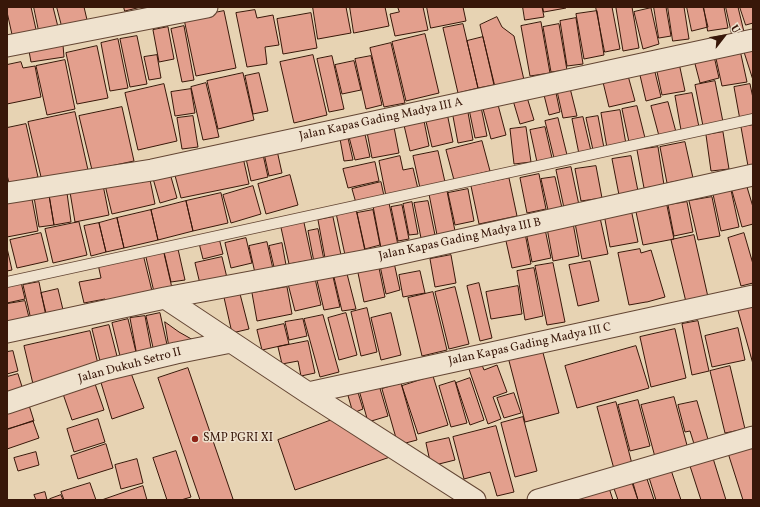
<!DOCTYPE html>
<style>
body{margin:0}
#map{position:relative;width:760px;height:507px;overflow:hidden;background:#e7d3b3;font-family:Vollkorn,serif}
canvas{display:block}
.frame{position:absolute;inset:0;border:8px solid #381709;pointer-events:none}
.north{position:absolute;left:704px;top:16px;width:40px;height:40px;-webkit-text-stroke:3px #efe2ce;paint-order:stroke;rotate:59deg;font-size:11px;font-weight:700;line-height:16px;text-align:center;color:#381709}
.north::after{content:'';display:block;margin:auto;width:14px;height:18px;background:#381709;clip-path:polygon(50% 0,100% 100%,50% 72%,0 100%)}
</style>
<div id="map">
<canvas width="760" height="507"></canvas>
<div class="frame"></div>
<div class="north">U</div>
</div>
<script>
const c = document.querySelector('canvas').getContext('2d');
c.lineJoin = 'round';
function paint(path, color) { c.fillStyle = color; c.fill(path, 'evenodd'); }
function stroke(path, color, width, dash) { c.strokeStyle = color; c.lineWidth = width; c.lineCap = dash ? 'butt' : 'round'; c.setLineDash(dash || []); c.stroke(path); }
function drawText(font, color, halo, rows, align = 'center') {
  c.font = font + ' Vollkorn,serif'; c.lineWidth = 3; c.setLineDash([]); c.textBaseline = 'middle'; c.strokeStyle = halo; c.fillStyle = color; for (const [text, x, y, turn = 0] of rows) {
    c.save(); c.translate(x, y); c.rotate((+turn || 0) * Math.PI / 180); c.textAlign = isNaN(turn) ? turn : align; if (halo) c.strokeText(text, 0, 0); c.fillText(text, 0, 0); c.restore();
  }
}
const building = new Path2D(`
 M7,7H31L37,34L13,39L7,12Z
 M34,7H53L58,27L39,31Z
 M57,7H84L88,24L63,30Z
 M124,7H141L125,11Z
 M313,7H346L351,33L318,39Z
 M350,7H385L389,26L354,33Z
 M398,7H423L428,30L395,36L390,14L399,12Z
 M427,7H463L466,21L431,28Z
 M523,7H542L544,17L525,20Z
 M543,7H566V8L544,12Z
 M596,7H612L620,49L605,52Z
 M620,7H632L639,48L623,51L616,8Z
 M654,7H666L671,36L659,38Z
 M668,7H684L689,39L673,41Z
 M687,7H703L708,27L692,31Z
 M704,7H724L728,28L708,31Z
 M726,7H738L744,32L732,34Z
 M740,7H753V23L746,25Z
 M651,8L659,44L643,49L634,12Z
 M255,10L257,18L273,15L279,45L265,47L267,64L247,67L236,13Z
 M224,11L236,68L196,76L184,19Z
 M597,11L604,55L584,59L576,14Z
 M311,13L317,48L283,54L277,19Z
 M497,17L502,27L514,36L524,80L495,87L480,25Z
 M576,18L583,64L567,66L560,21Z
 M541,22L550,73L530,76L521,26Z
 M463,24L478,88L458,93L443,28Z
 M559,24L567,70L551,72L543,27Z
 M184,26L194,80L182,82L171,29Z
 M168,27L174,59L159,62L153,30Z
 M425,34L439,93L406,101L392,42Z
 M137,36L147,84L130,87L120,39Z
 M483,37L494,85L478,88L467,41Z
 M118,39L128,88L110,91L101,43Z
 M391,43L405,103L384,107L370,48Z
 M63,45L64,57L31,62L29,51Z
 M97,46L108,98L77,104L66,53Z
 M753,49V80L744,52Z
 M740,50L747,82L722,86L715,54Z
 M157,55L161,78L149,80L144,57Z
 M313,55L327,115L294,123L280,62Z
 M332,56L344,109L329,112L317,59Z
 M371,56L382,105L366,109L355,59Z
 M714,56L719,78L700,83L694,60Z
 M65,60L75,109L47,115L36,66Z
 M354,61L361,90L342,94L335,65Z
 M21,62L23,68L35,66L41,97L7,104V65Z
 M679,63L685,91L662,95L656,67Z
 M654,68L661,97L646,101L639,71Z
 M627,72L635,101L609,107L602,78Z
 M243,73L254,120L218,129L207,81Z
 M259,73L268,111L253,114L245,76Z
 M715,81L723,122L703,126L695,85Z
 M206,83L219,137L203,140L191,87Z
 M164,84L177,141L138,150L125,93Z
 M750,84L753,98V117L740,120L734,87Z
 M555,88L560,112L549,115L543,91Z
 M570,88L577,116L563,118L557,91Z
 M191,89L195,113L175,116L171,92Z
 M692,93L699,127L681,130L675,96Z
 M526,94L534,120L520,124L512,97Z
 M497,101L506,135L491,139L482,105Z
 M668,102L676,132L659,136L651,106Z
 M637,106L645,138L629,142L622,109Z
 M122,107L134,161L92,170L79,116Z
 M467,107L473,140L458,143L452,111Z
 M481,107L487,136L475,138L469,109Z
 M620,110L626,144L607,148L601,113Z
 M75,112L88,170L42,181L28,122Z
 M447,113L453,142L432,147L425,117Z
 M193,116L198,147L182,149L177,118Z
 M423,116L429,146L410,151L403,121Z
 M598,116L604,148L593,150L586,118Z
 M583,117L591,151L579,154L572,119Z
 M558,118L567,155L554,158L545,121Z
 M393,122L399,153L372,158L366,127Z
 M26,124L38,177L9,183L7,175V128Z
 M753,125V166H748L741,127Z
 M526,127L531,162L514,164L510,129Z
 M545,127L552,158L537,162L530,130Z
 M364,130L370,157L355,160L348,133Z
 M723,132L729,169L711,171L706,135Z
 M348,138L353,160L344,161L340,139Z
 M482,141L490,171L454,180L446,150Z
 M685,142L693,178L667,183L660,147Z
 M276,146L282,173L269,176L263,149Z
 M658,147L664,185L644,188L637,150Z
 M262,150L268,177L251,181L245,154Z
 M438,151L445,182L420,188L413,156Z
 M242,153L249,184L181,198L173,168Z
 M400,156L403,170L413,168L418,189L386,196L379,161Z
 M631,156L638,191L619,195L612,159Z
 M375,162L379,181L348,188L343,169Z
 M596,166L602,198L581,201L575,169Z
 M571,167L579,205L564,208L556,170Z
 M169,170L177,198L160,203L152,175Z
 M539,174L546,209L527,213L520,178Z
 M149,175L155,204L112,214L105,185Z
 M290,175L298,205L266,214L258,184Z
 M555,177L562,208L548,210L541,179Z
 M509,178L517,216L479,224L471,186Z
 M381,182L384,196L356,203L352,189Z
 M103,185L109,215L75,222L70,192Z
 M253,186L261,214L231,223L223,195Z
 M747,187L753,207V224L742,227L732,191Z
 M468,189L474,221L455,225L448,193Z
 M731,190L739,227L721,231L713,194Z
 M447,191L455,231L437,235L429,194Z
 M67,193L71,222L54,225L49,195Z
 M221,193L228,223L193,231L186,201Z
 M49,195L54,225L39,227L34,197Z
 M712,197L720,236L698,240L689,201Z
 M32,199L38,231L7,237V203Z
 M186,201L193,231L158,240L151,210Z
 M428,201L435,235L421,238L414,203Z
 M666,201L674,239L643,245L635,207Z
 M412,202L418,234L409,235L403,204Z
 M687,202L693,232L674,236L668,205Z
 M389,203L398,245L381,248L373,206Z
 M402,205L409,239L398,241L391,207Z
 M356,209L365,251L345,255L336,213Z
 M631,209L638,242L610,247L604,214Z
 M151,210L158,240L124,248L117,218Z
 M373,210L380,245L365,249L357,213Z
 M599,213L608,254L582,259L574,218Z
 M333,217L341,255L325,258L318,220Z
 M117,218L124,248L106,252L99,223Z
 M303,218L312,260L289,264L280,223Z
 M79,222L87,255L53,263L45,229Z
 M99,223L106,252L91,256L84,226Z
 M573,223L579,256L553,261L547,228Z
 M524,228L531,264L512,268L504,232Z
 M318,229L324,260L314,262L308,231Z
 M545,229L551,258L532,262L526,232Z
 M41,233L48,261L17,268L10,240Z
 M744,233L753,264V283L741,286L728,238Z
 M694,235L708,297L686,302L671,240Z
 M219,238L223,254L203,259L199,243Z
 M246,238L252,263L231,268L225,243Z
 M267,242L273,269L255,273L249,246Z
 M282,243L286,265L274,267L269,246Z
 M7,248L12,270L7,271Z
 M163,249L172,288L154,292L145,253Z
 M178,249L185,280L171,282L164,252Z
 M640,249L641,253L651,250L665,297L647,302H646L629,305L618,253Z
 M143,254L152,291L106,301L105,299L84,303L79,282L101,278L98,264Z
 M451,255L456,283L435,287L430,259Z
 M222,257L228,282L201,288L195,263Z
 M393,258L400,290L386,294L379,261Z
 M590,261L599,301L578,306L569,265Z
 M378,263L385,297L364,302L357,268Z
 M553,263L565,322L547,325L535,266Z
 M345,266L356,309L342,311L332,269Z
 M331,268L340,307L324,310L315,272Z
 M534,268L543,316L525,320L517,271Z
 M420,271L425,293L403,297L399,275Z
 M314,274L321,305L295,311L287,280Z
 M21,282L25,299L7,303V284Z
 M39,282L47,321L32,324L23,285Z
 M479,283L492,338L480,341L467,286Z
 M518,286L522,314L491,319L486,292Z
 M287,287L292,314L257,321L252,293Z
 M455,287L469,344L449,349L435,292Z
 M58,289L65,318L48,321L41,293Z
 M239,290L249,329L232,333L223,293Z
 M433,292L447,350L422,356L408,298Z
 M25,301L31,326L7,330V304Z
 M753,302V364L737,307Z
 M367,308L377,352L361,356L351,312Z
 M160,313L168,349L154,352L146,316Z
 M346,313L357,355L339,360L328,318Z
 M391,313L401,355L381,360L371,318Z
 M323,315L339,372L320,377L304,319Z
 M145,316L152,353L137,356L130,318Z
 M128,319L136,352L120,356L112,323Z
 M303,319L307,336L289,340L285,322Z
 M698,321L709,371L692,375L682,324Z
 M165,322L179,332L202,345L170,351Z
 M284,324L289,344L262,350L257,330Z
 M109,325L118,360L101,365L92,329Z
 M738,328L745,360L712,367L705,336Z
 M675,329L686,378L651,387L640,337Z
 M90,331L99,368L33,384L24,346Z
 M308,341L315,373L301,376L298,361L282,364L278,347Z
 M636,346L649,388L577,408L565,366Z
 M542,349L559,413L525,422L508,357Z
 M13,351L18,371L7,374V352Z
 M128,365L144,408L112,419L99,376Z
 M482,365L484,370L497,365L507,392L493,397L501,419L488,424L469,369Z
 M730,366L745,429L725,433L710,371Z
 M188,368L233,499L230,500H200L158,378Z
 M18,374L24,393L7,397V377Z
 M433,376L448,425L418,434L402,386Z
 M93,378L104,410L72,420L61,388Z
 M470,378L484,420L470,425L456,383Z
 M455,381L467,423L451,427L439,386Z
 M401,383L417,440L398,445L382,389Z
 M379,385L388,416L368,422L359,390Z
 M357,389L363,409L353,413L347,392Z
 M514,393L521,413L504,418L497,398Z
 M674,397L688,449L655,457L641,405Z
 M638,400L650,446L630,451L618,405Z
 M697,401L709,443L695,447L690,431L685,432L678,405Z
 M28,402L34,421L7,429V409Z
 M616,402L632,464L614,469L597,407Z
 M523,417L537,471L515,477L501,423Z
 M337,418L390,457L295,490L278,440Z
 M98,419L105,442L74,452L67,429Z
 M33,421L39,438L7,449V430Z
 M496,426L514,492L497,496L490,472L464,479L453,437Z
 M449,438L455,460L431,466L426,443Z
 M106,444L113,468L78,479L71,456Z
 M751,446L753,451V500H743L728,453Z
 M176,451L191,497L181,500H167L153,458Z
 M36,452L39,465L18,471L14,458Z
 M712,455L726,500H701L689,463Z
 M137,459L143,483L121,489L115,465Z
 M669,464L681,500H656L647,471Z
 M630,477L638,500H618L612,483Z
 M647,479L654,500H638L633,483Z
 M90,483L96,500H64L61,492Z
 M608,485L613,500H577L576,495Z
 M143,486L147,500H102Z
 M45,492L47,500H36L34,495Z
 M61,495L63,500H51L50,499Z`);
paint(building, '#e39f8d');
stroke(building, '#381709', 1);
const lane = new Path2D(`
 M7,282L753,119`);
const street = new Path2D(`
 M7,46L207,7
 M7,193L152,170L753,40
 M165,298L308,393L475,500
 M7,332L165,298L384,257L753,175
 M308,393L753,296
 M7,403L105,370L176,353L231,342
 M538,500L753,437`);
stroke(lane, '#644634', 12);
stroke(street, '#644634', 23);
stroke(lane, '#efe2ce', 10);
stroke(street, '#efe2ce', 21);
for (const [x, y, r, color] of [
 [195,439,4,"#8f2418"]
]) { const dot = new Path2D(); dot.arc(x, y, r, 0, 2 * Math.PI); c.fillStyle = color; c.fill(dot); stroke(dot, '#efe2ce', 1.5); }
drawText('12px', '#381709', '#efe2ce', [
 ["Jalan Kapas Gading Madya III A",381,120,-12],
 ["Jalan Kapas Gading Madya III B",460,240,-12],
 ["Jalan Kapas Gading Madya III C",530,345,-12],
 ["Jalan Dukuh Setro II",130,366,-15]
]);
drawText('12px', '#381709', '#efe2ce', [
 ["SMP PGRI XI",203,439]
], 'left');
</script>
